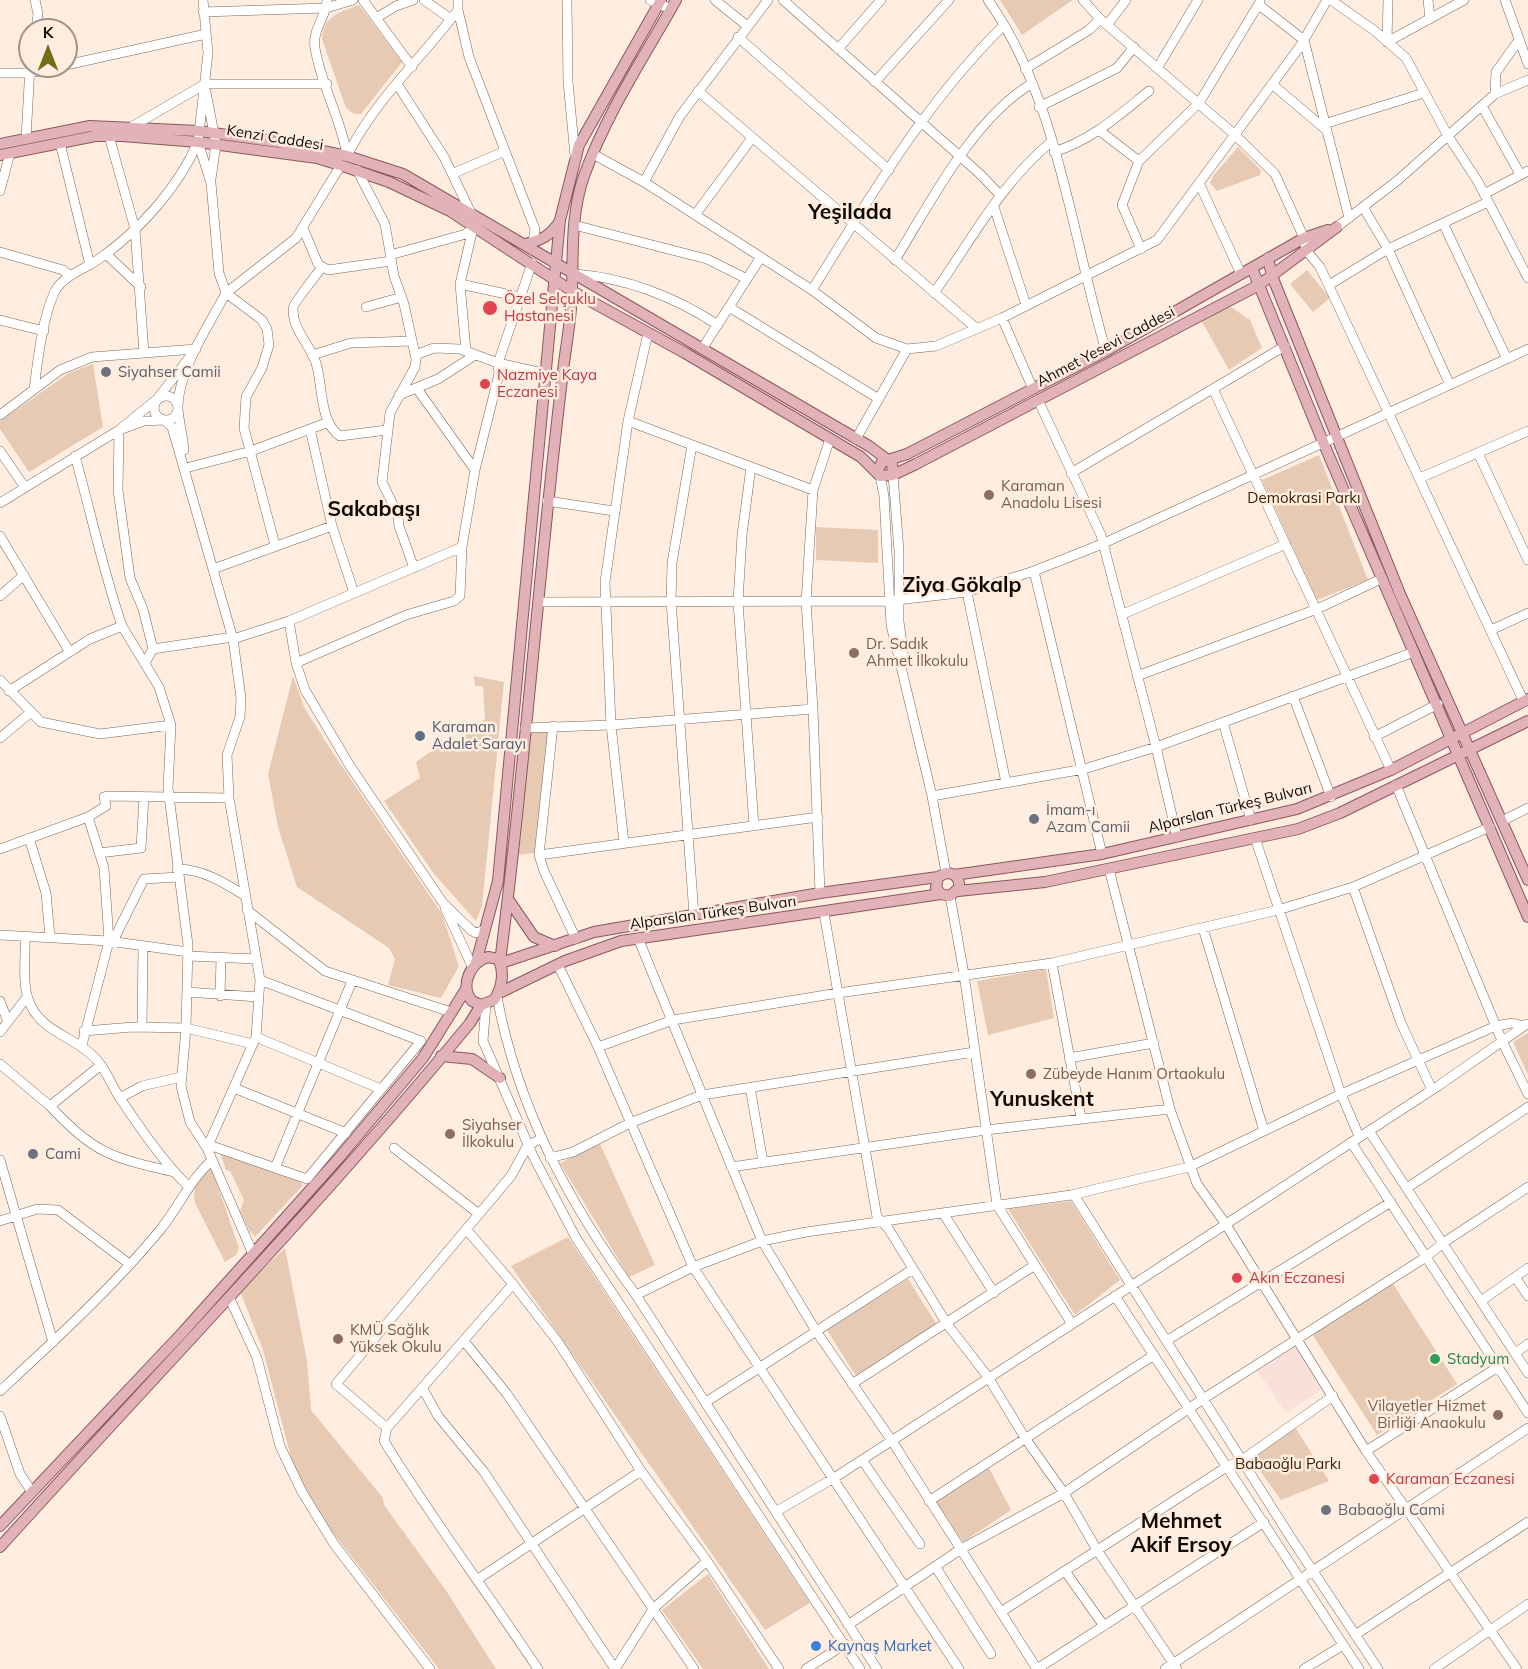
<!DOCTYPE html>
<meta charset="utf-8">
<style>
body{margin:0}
#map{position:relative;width:1528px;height:1669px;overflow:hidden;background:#ffeddf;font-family:Mulish,sans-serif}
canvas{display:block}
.north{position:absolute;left:18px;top:18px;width:60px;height:60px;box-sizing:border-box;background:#ffeddf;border:2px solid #a09388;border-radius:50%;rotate:0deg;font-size:16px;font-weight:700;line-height:24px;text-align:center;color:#110b06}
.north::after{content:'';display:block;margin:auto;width:21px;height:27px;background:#6e6f13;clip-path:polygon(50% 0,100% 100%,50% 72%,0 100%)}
</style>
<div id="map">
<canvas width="1528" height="1669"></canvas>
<div class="north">K</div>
</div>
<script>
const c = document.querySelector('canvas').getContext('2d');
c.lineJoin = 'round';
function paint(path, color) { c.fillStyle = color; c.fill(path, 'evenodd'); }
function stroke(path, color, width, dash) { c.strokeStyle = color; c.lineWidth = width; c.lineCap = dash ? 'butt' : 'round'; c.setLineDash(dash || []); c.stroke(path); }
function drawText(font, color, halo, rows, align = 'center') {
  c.font = font + ' Mulish,sans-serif'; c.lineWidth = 5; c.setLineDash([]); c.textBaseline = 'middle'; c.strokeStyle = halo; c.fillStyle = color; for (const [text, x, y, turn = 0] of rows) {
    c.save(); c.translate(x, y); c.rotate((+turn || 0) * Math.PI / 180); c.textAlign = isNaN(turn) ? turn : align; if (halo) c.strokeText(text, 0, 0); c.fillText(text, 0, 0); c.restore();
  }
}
paint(new Path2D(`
 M1295,1345L1324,1388L1286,1413L1257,1370Z`), '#fae0db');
paint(new Path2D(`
 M1000,0H1073L1022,35Z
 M359,5L402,62L361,114H354L346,108L322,39C323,16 340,12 359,5Z
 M1238,147L1261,170L1260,175L1217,191L1210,183L1213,176Z
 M1307,270L1330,298L1313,312L1290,284Z
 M1228,305L1250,320L1262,348L1229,370L1200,318Z
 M93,364L103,427L29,472L0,429V421L69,373Z
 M1319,455L1368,580L1317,600L1262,480Z
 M816,527L878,530V563L816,560Z
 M293,676L304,707L329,747L442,914L459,966L441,998L388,985L395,959L389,948L297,887L278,827L268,774Z
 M474,676L504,682L482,906L476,921L434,874L384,801L420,778L416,762L451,737L459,740L485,719L483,686H475Z
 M551,730L535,853L518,855L531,732Z
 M1046,969L1054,1018L988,1035L977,981Z
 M1528,1033V1075L1513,1042Z
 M600,1144L655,1265L629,1277L560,1163Z
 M220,1153L294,1177L303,1185L255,1237L249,1230L240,1211L244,1200L230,1171L226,1170Z
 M212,1169L239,1248L236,1255L225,1262L195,1203C192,1187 198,1177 212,1169Z
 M1071,1201L1120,1280L1075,1315L1008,1209Z
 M568,1237L810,1603L765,1630L511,1266Z
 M285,1248L307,1361L311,1410L383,1498L384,1505L445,1589L496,1669H439L327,1525L294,1469L263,1350L240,1291Z
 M908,1279L937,1325L856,1376L827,1330Z
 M1392,1282L1457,1384L1377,1435L1312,1334Z
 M1295,1427L1329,1481L1281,1500L1250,1457Z
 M989,1468L1011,1510L963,1542L936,1502Z
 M708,1574L769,1669H703L662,1610Z`), '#e6cab3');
const minor = new Path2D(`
 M35,0L38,14L36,30
 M327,0C326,18 312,29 315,48C321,85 341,119 347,155
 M363,0L412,67
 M424,0L451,19
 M458,0V10L469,57L535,229L533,242
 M567,0L568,82L575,156
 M650,0L671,9
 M715,0L746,25
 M783,0L980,174L1000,195
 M988,0C1058,98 1072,238 1106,351
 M1083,0L1100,19L1234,134L1275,174L1304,238L1306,250L1320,267L1524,702
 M1331,0L1375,31L1406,58L1448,136L1477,180L1528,278
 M1388,0L1387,42L1464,0
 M1428,0L1430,19
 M1505,0L1528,64
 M1259,5L1304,40L1349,218
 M203,12L326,8L353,0
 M376,18L396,6L413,0
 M1107,25L1126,0
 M738,37L889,170
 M838,49L881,0
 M66,65L206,34
 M1158,67L1198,0
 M1025,69L1089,30L1100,19
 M0,73H29L63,66
 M875,82L949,0
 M397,84L444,157L471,213
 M1272,84L1325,129
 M698,91L976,328
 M206,92L216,144L211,179
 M1495,94L1496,72L1519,40
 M1482,106L1520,174
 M1039,107L1117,68L1134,47
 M1324,124L1424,93
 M133,126L205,84H327
 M1100,131L1139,161L1122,205L1141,249
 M109,136L135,229L144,353
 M26,139L30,66
 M60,143L90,265
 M1054,152C1092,140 1119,115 1149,91
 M593,154L644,182L812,290L876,338L907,349L936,346L1002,318L1157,240L1301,45L1327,0
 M347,156C374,101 421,59 458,10
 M1139,161L1199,103L1260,2
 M357,170L385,224L394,276L404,304L416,359L415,367L390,413L382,482L398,515L399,526L414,568
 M452,174L505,151
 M644,182L680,116L768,0
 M1199,183L1241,274
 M0,191L10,153
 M1484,194L1528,171
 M994,207L1026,305
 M1363,207L1388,249L1450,385
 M695,215L752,138
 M1443,223L1507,359
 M574,225L707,259L747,279
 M1337,227L1398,180L1495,94L1528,80
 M303,228L318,264L328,270L391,261
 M473,228L460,284L520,297
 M0,252L63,270L70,276
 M106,254L141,287
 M390,255L466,234L473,228
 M895,260C930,203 973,119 1031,84
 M322,267C317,274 293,304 293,308C292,330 310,344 316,363C323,385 319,422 340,436L387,430
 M575,274C626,278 675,297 718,325
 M460,284L466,351
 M1329,285L1388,249L1488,202
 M812,290C870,197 925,103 1004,25
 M934,293C970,242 1002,182 1051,142
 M366,307L402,297
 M729,307L879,399
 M1002,318L1033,389
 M0,320L44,331
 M702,349L761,257
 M312,355L351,343L412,341
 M415,355L434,348L460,349L498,363L547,374
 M34,389C38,359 42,319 55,291C64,275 85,269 99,259C140,230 178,188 198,142
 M418,390L475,470
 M1214,391L1391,770
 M399,395L438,379L475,355
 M154 408a12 12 0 1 1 24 0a12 12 0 1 1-24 0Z
 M1038,400L1101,535L1156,747L1177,837
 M0,415L60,370L92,357L196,349
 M628,421L813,490
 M310,429L332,526L354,593
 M119,430L144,421L164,420L172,427L233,639L241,698L240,717L227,755L229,798L260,980L256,1037L207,1148L253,1254
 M119,430L118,490L130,578L143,609L153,649L145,663
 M856,439L907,349
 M692,445L672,563L671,601L694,915
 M184,450C183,437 179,422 178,409C177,372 209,325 226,293L219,273L211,183L198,142L208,53L203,0
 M0,451L24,486
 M1478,453L1528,560
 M75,456C91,513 103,571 122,626
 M751,467L742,535L738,602L754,826
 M186,468L251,451L329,422
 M1071,473L1285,346
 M893,475L899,551V621L904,659
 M880,476L884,496L891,625L932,796L946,873
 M1420,478L1528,431
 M547,501L614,511
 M0,503L119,430L157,399L189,358
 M0,536L69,651
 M275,545L244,428L246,397L262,368L269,345L267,329L262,320L226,293L296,238L341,165
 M213,569L332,526
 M1034,571L1102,854
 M967,592L1006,783
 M0,596L24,575
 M538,602L889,601L967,592L1034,571L1102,544L1528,349
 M1123,614L1286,544
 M289,621L296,663L305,690L350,766L443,903L472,931L476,933L485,930
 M1491,630L1528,613
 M233,639L289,621L462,547L475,470L499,374L498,363L532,263
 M153,649L233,637
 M296,663L406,615L454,601L460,596L462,547
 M1137,676L1317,609L1381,579
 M0,680L41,722L100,734L171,725
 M9,691L90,639L122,626L159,687L171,725L168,788L188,945L186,1028L181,1086L190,1122L207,1148
 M1293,696L1331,797
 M1223,722L1251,820
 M553,726L539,855L544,871L576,939
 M525,728L611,725L813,709
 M1374,737L1438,704
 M0,738L31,712
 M1396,785L1502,1041L1528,1094
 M932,796L1084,769L1156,747L1414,652
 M1502,821L1528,808
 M29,838L46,893L50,937
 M1255,838L1341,1094L1359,1136
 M624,843L611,725L605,582L628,421L648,333
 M0,849L88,817L106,806L104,797L109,796L229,798
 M99,853L141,848L144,797
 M539,855L818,817
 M177,869C202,869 223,882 244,895
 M1109,869L1170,1109L1197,1184L1225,1223L1366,1451L1517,1669
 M1353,887L1401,1023L1432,1090
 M820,893L813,709L806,602L813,490L830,439
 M950,896L964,974L997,1205L1072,1324
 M445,908L472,966
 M247,910L325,971L451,1012
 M824,913L877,1217L888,1228L947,1324L988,1377L1025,1438L1064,1493L1097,1550L1177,1669
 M1203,928L1264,1131
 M0,935L109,941L188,952
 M25,938C26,959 21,987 31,1006C44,1033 78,1038 97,1060C106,1070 111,1084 118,1095C137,1124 164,1163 188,1186
 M638,938L762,1241L816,1331L892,1441L1037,1669
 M109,941L115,937L144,879L179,877
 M188,956L256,959
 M1052,963L1081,1118
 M558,965L598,1047L693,1267L959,1669
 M187,992L258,997
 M220,996L221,958
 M497,997C518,1109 569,1204 636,1295L877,1669
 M0,1001L8,1022
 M486,1004L483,1041L533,1156L576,1238L860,1669
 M142,1027L143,946
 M84,1031L133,1027L186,1028L253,1044
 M0,1032L27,997
 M256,1037L381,1089
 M82,1045L109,941L104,868L88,817
 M598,1047L673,1020L838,993L1052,963L1278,910L1353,887L1490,827
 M1069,1058L1154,1043
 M0,1064L50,1106
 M101,1065L50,1106C94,1154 113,1158 174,1172
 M750,1087L763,1162
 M234,1088L346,1133
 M120,1098L142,1086L181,1077
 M1369,1131L1528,1373
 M1351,1142L1528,1413
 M209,1145L307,1179L421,1041L260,980
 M394,1148L479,1214
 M550,1158L573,1152L630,1123L702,1095L974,1052
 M0,1160L53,1342
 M731,1167L986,1130L1170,1109
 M275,1168L352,981
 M1407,1188L1528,1107
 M1074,1195L1293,1541L1378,1669
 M943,1213L994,1293
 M0,1221L37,1209L58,1210L128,1263
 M466,1229L513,1284L387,1428L384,1441C432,1519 487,1592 538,1669
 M1515,1277L1528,1296
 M513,1284L558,1342L641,1471L707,1561L779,1669
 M636,1295L693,1267L762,1241L806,1232L1071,1195L1189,1167L1341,1094L1496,1026L1512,1023L1524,1026
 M1115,1296L1359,1669
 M230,1299L257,1358L280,1446L302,1492L334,1544L430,1669
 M1481,1301L1528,1268
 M464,1341L507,1394L694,1669
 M1166,1341L1391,1202
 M1515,1353L1528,1344
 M852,1384L1035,1265
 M423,1389L438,1416L484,1472L615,1669
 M0,1391C53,1342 114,1286 160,1230C179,1207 189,1181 212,1160
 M706,1402L913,1269
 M0,1416L20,1474L32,1492
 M387,1428L336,1384L511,1176L528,1145L541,1139
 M1366,1451L1498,1367
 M862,1460L920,1544
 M929,1501L1154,1355
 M777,1511L834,1478L1131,1286L1438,1086L1527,1024
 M935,1566L991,1654
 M1065,1571L1104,1626
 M478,1579L641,1471
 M1001,1612L1228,1466L1242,1460L1333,1396
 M848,1625L961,1549L1064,1493L1203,1399L1426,1257L1443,1243L1528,1187
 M1355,1635L1528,1522
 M615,1669L654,1608L707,1561
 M806,1669L845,1644
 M1037,1669L1264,1522
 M1165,1669L1528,1428
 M1304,1669L1343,1645
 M1434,1669L1528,1604`);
const major = new Path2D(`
 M0,144L90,126L199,131L278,142L347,156L403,174L869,446L892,463L893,475
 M0,155L95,136H122L198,142L317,158L343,166L389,182L450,211L572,291L685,353L861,457L880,476L893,475L916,464L1259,285L1337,227
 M525,244C542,240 550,236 560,221
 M1268,258L1272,276L1400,594L1528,880
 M1252,268L1323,442L1528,917
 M880,476L878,470L882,462L907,454L1106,351L1304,238L1328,230
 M954,875L1102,854L1297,809L1391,770L1528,699
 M958,891L1045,882L1298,829L1340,813L1528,721
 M508,899L534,937L555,946
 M488,957L498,959C505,972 502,988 494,1000L481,1005L472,1001C459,985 471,962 488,957Z
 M500,962C526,763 539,562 564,363C567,339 572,314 572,289C573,251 571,213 584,176C606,114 644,57 676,0
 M476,963L498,881L560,220L579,145L661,0
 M501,963L594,932L820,893L938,877
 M499,993L565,961L621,941L941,894L950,896L959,888C960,878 955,873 946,873L938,877L936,888L941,894
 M441,1056L472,1059L500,1078
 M0,1526L183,1332L338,1159L423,1058L466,989
 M0,1547C158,1372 321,1204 470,1023L481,1005`);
stroke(minor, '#7a6859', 10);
stroke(major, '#8b585b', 12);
stroke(minor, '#fff', 9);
stroke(major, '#e1b3b8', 10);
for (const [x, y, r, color] of [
 [490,308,8,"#e0444e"],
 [106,372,6,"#6b7280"],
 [485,384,6,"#e0444e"],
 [989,495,6,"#8d6e63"],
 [854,653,6,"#8d6e63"],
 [420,736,6,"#5c6f8a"],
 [1034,819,6,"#6b7280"],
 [1031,1074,6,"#8d6e63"],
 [450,1134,6,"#8d6e63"],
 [33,1154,6,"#6b7280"],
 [1237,1278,6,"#e0444e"],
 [338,1339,6,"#8d6e63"],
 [1435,1359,6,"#2e9e5b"],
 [1498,1415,6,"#8d6e63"],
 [1374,1479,6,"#e0444e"],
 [1326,1510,6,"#6b7280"],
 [816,1646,6,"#3f7fe0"]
]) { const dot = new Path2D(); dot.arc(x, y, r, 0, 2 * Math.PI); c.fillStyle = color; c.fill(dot); stroke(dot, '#ffeddf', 2); }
drawText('15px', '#110b06', '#ffeddf', [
 ["Kenzi Caddesi",275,138,9],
 ["Ahmet Yesevi Caddesi",1106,347,-28],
 ["Alparslan Türkeş Bulvarı",1230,808,-14],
 ["Alparslan Türkeş Bulvarı",713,913,-8]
]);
drawText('15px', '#be3a42', '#ffeddf', [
 ["Özel Selçuklu",504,299],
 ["Hastanesi",504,316],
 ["Nazmiye Kaya",497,375],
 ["Eczanesi",497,392],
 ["Akın Eczanesi",1249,1278],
 ["Karaman Eczanesi",1386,1479]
], 'left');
drawText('15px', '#5b616d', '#ffeddf', [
 ["Siyahser Camii",118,372],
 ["İmam-ı",1046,810],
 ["Azam Camii",1046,827],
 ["Cami",45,1154],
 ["Babaoğlu Cami",1338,1510]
], 'left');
drawText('15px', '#785e54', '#ffeddf', [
 ["Karaman",1001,486],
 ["Anadolu Lisesi",1001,503],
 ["Dr. Sadık",866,644],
 ["Ahmet İlkokulu",866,661],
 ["Zübeyde Hanım Ortaokulu",1043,1074],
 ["Siyahser",462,1125],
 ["İlkokulu",462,1142],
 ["KMÜ Sağlık",350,1330],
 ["Yüksek Okulu",350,1347],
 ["Vilayetler Hizmet",1486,1406,"right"],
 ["Birliği Anaokulu",1486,1423,"right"]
], 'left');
drawText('15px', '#3d2207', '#ffeddf', [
 ["Demokrasi Parkı",1304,498],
 ["Babaoğlu Parkı",1288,1464]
]);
drawText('15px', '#4e5e75', '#ffeddf', [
 ["Karaman",432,727],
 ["Adalet Sarayı",432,744]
], 'left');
drawText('15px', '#27864d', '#ffeddf', [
 ["Stadyum",1447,1359]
], 'left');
drawText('15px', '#366cbe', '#ffeddf', [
 ["Kaynaş Market",828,1646]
], 'left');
drawText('bold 21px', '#110b06', '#ffeddf', [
 ["Yeşilada",850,213],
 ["Sakabaşı",374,510],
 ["Ziya Gökalp",962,586],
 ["Yunuskent",1042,1100],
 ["Mehmet",1181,1522],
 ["Akif Ersoy",1181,1546]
]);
</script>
